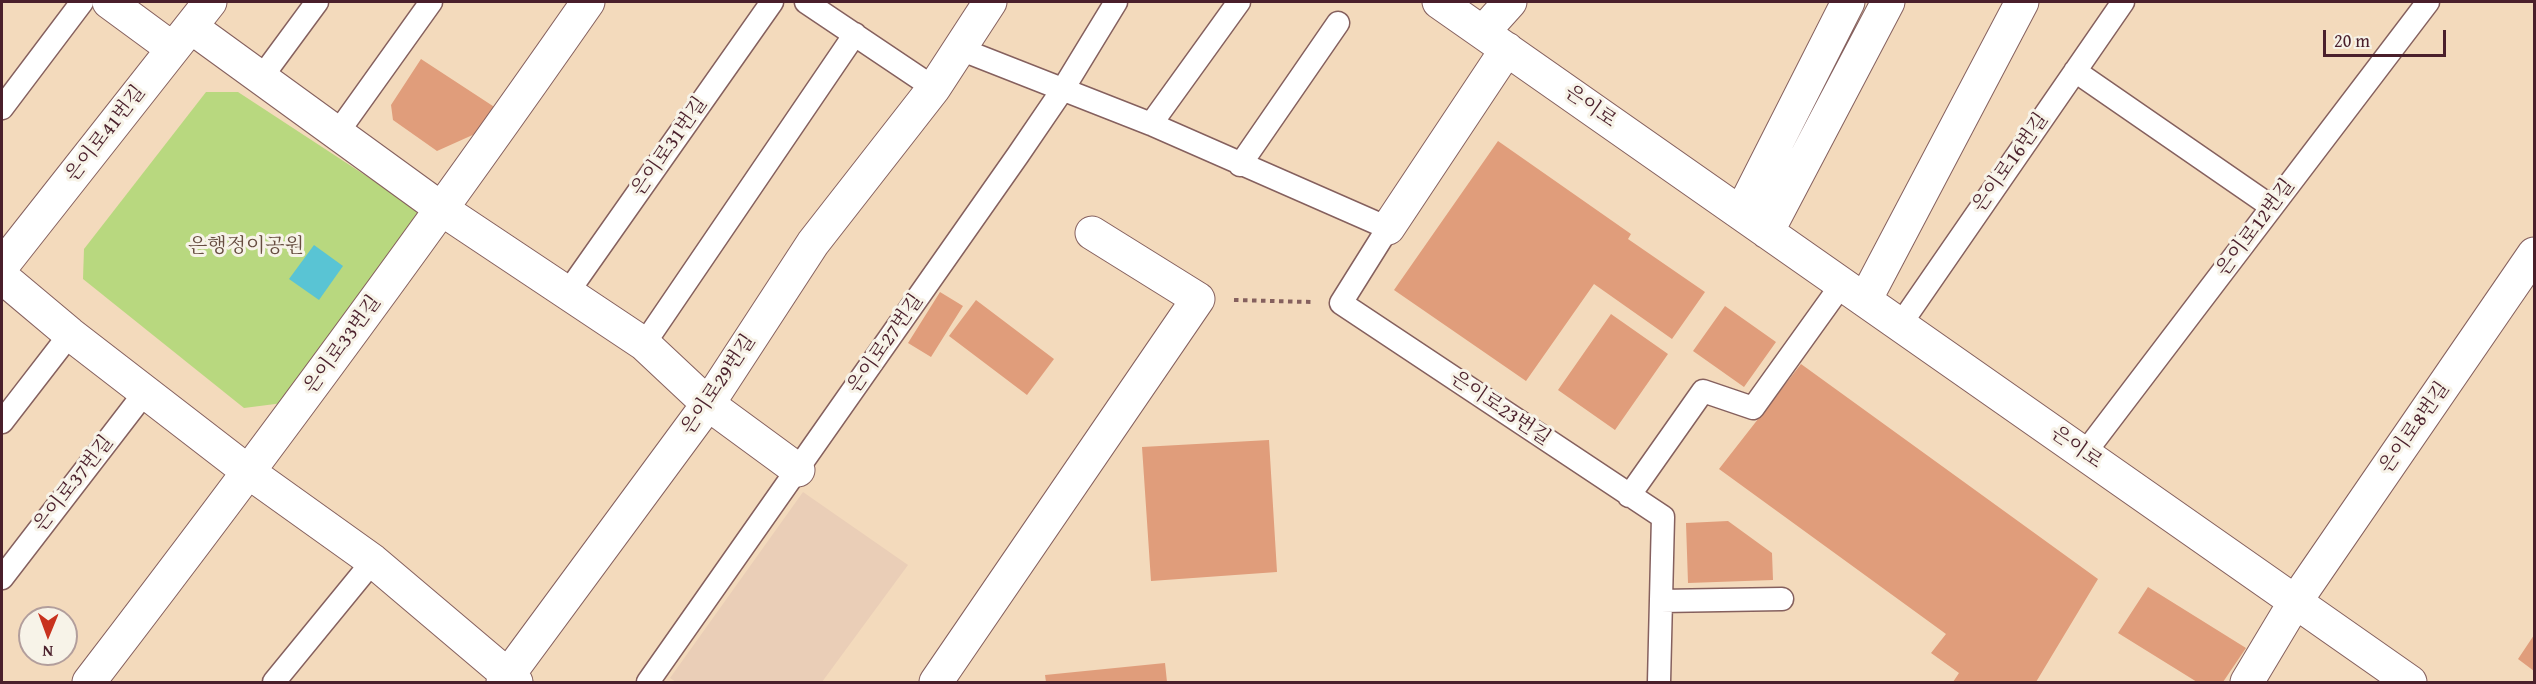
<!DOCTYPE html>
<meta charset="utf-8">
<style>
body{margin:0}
#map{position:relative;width:2536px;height:684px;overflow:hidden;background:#f3dabc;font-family:"Gentium Book Plus",serif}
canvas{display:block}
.frame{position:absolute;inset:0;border:3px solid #4a1f2b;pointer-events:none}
.north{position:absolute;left:18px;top:606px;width:60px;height:60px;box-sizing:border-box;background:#f7f3e8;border:2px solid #b29e9c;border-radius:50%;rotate:181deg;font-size:16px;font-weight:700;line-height:24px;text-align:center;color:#4a1f2b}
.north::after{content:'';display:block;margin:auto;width:21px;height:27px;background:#c8321e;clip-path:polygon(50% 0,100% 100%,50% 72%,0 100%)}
.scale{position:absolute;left:2323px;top:30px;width:123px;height:27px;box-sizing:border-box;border:3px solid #4a1f2b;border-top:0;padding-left:8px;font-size:18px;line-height:21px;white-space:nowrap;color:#4a1f2b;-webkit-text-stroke:4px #f7f3e8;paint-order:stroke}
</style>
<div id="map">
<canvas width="2536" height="684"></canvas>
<div class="frame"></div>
<div class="north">N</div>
<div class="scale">20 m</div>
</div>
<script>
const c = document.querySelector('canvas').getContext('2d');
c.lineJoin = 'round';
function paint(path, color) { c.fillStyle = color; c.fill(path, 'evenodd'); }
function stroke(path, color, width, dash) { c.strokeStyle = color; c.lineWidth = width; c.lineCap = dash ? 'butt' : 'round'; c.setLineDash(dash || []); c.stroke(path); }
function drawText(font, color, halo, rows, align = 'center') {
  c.font = font + ' "Gentium Book Plus","Noto Serif KR",serif'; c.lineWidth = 6; c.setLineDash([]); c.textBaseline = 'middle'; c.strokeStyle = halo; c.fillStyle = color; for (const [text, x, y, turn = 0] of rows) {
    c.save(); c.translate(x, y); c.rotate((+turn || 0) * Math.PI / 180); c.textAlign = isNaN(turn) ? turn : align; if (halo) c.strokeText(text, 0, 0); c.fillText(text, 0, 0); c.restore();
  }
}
paint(new Path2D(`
 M803,492L908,565L822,682H676L670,678Z`), '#eaceb7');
paint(new Path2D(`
 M206,92H238L429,217L283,403L244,408L83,279L84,249Z`), '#b8d87f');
paint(new Path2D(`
 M314,245L343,266L319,300L289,279Z`), '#59c4d4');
paint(new Path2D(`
 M421,59L499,110L486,129L437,151L393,120L391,105Z
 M1498,141L1631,234L1628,239L1705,292L1672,339L1594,284L1526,381L1394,290Z
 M940,292L963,306L931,357L908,343Z
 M976,300L1054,359L1027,395L949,336Z
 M1725,306L1776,342L1744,387L1693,351Z
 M1611,314L1668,354L1615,430L1558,390Z
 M1801,364L2098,579L2036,682H1953L1959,673L1931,653L1946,634L1719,469Z
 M1269,440L1277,572L1151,581L1142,447Z
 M1728,521L1772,553L1773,580L1688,583L1686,523Z
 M2148,587L2246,648L2223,682H2197L2118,633Z
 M2534,635V671L2518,659Z
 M1165,663L1167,682H1046L1045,675Z`), '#e09d7b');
const lane = new Path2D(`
 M806,2L934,88
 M960,49L1151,124L1388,228L1341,303L1663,517L1659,682
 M2075,71L2272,207
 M261,78L317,2
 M2,108L82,2
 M1151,124L1239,2
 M338,132L431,2
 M1240,165L1338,23
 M568,292L772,2
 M1900,325L2123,2
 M644,344L855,34
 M2,422L70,334
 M2084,454L2428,2
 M1629,496L1703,391L1753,408L1842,284
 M2,578L146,391
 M1661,601L1782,599
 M274,682L373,561
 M648,682L1018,155L1063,89L1116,2`);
const street = new Path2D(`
 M109,2L173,49
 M1439,2L2410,682
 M191,27L443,210L644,344L708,404L798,470
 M1483,32L1510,2
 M1741,213L1848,2
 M1388,228L1507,49
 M1767,232L1888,2
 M2,266L210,2
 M2,277L70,334L250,473L373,561L516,682
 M1865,300L2022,2
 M89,682C260,459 427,233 588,2
 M503,682L708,404L813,243L934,88L990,2
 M936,682L1198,299L1092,233
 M2247,682L2295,602L2534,254`);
stroke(lane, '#85605e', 25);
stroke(street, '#85605e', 35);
stroke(new Path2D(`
 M1234,300L1311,302`), '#85605e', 4, [4.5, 4.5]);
stroke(lane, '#fff', 22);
stroke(street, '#fff', 33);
drawText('20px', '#4a1f2b', '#f7f3e8', [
 ["은이로",1590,107,35],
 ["은이로41번길",106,134,-52],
 ["은이로31번길",670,147,-55],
 ["은이로16번길",2011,163,-55],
 ["은이로12번길",2256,228,-53],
 ["은이로27번길",886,344,-55],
 ["은이로33번길",343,345,-54],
 ["은이로29번길",719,385,-56],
 ["은이로23번길",1500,409,34],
 ["은이로8번길",2415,428,-55],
 ["은이로",2076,448,35],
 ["은이로37번길",74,484,-52]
]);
drawText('20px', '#664d40', '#f7f3e8', [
 ["은행정이공원",246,247]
]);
</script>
